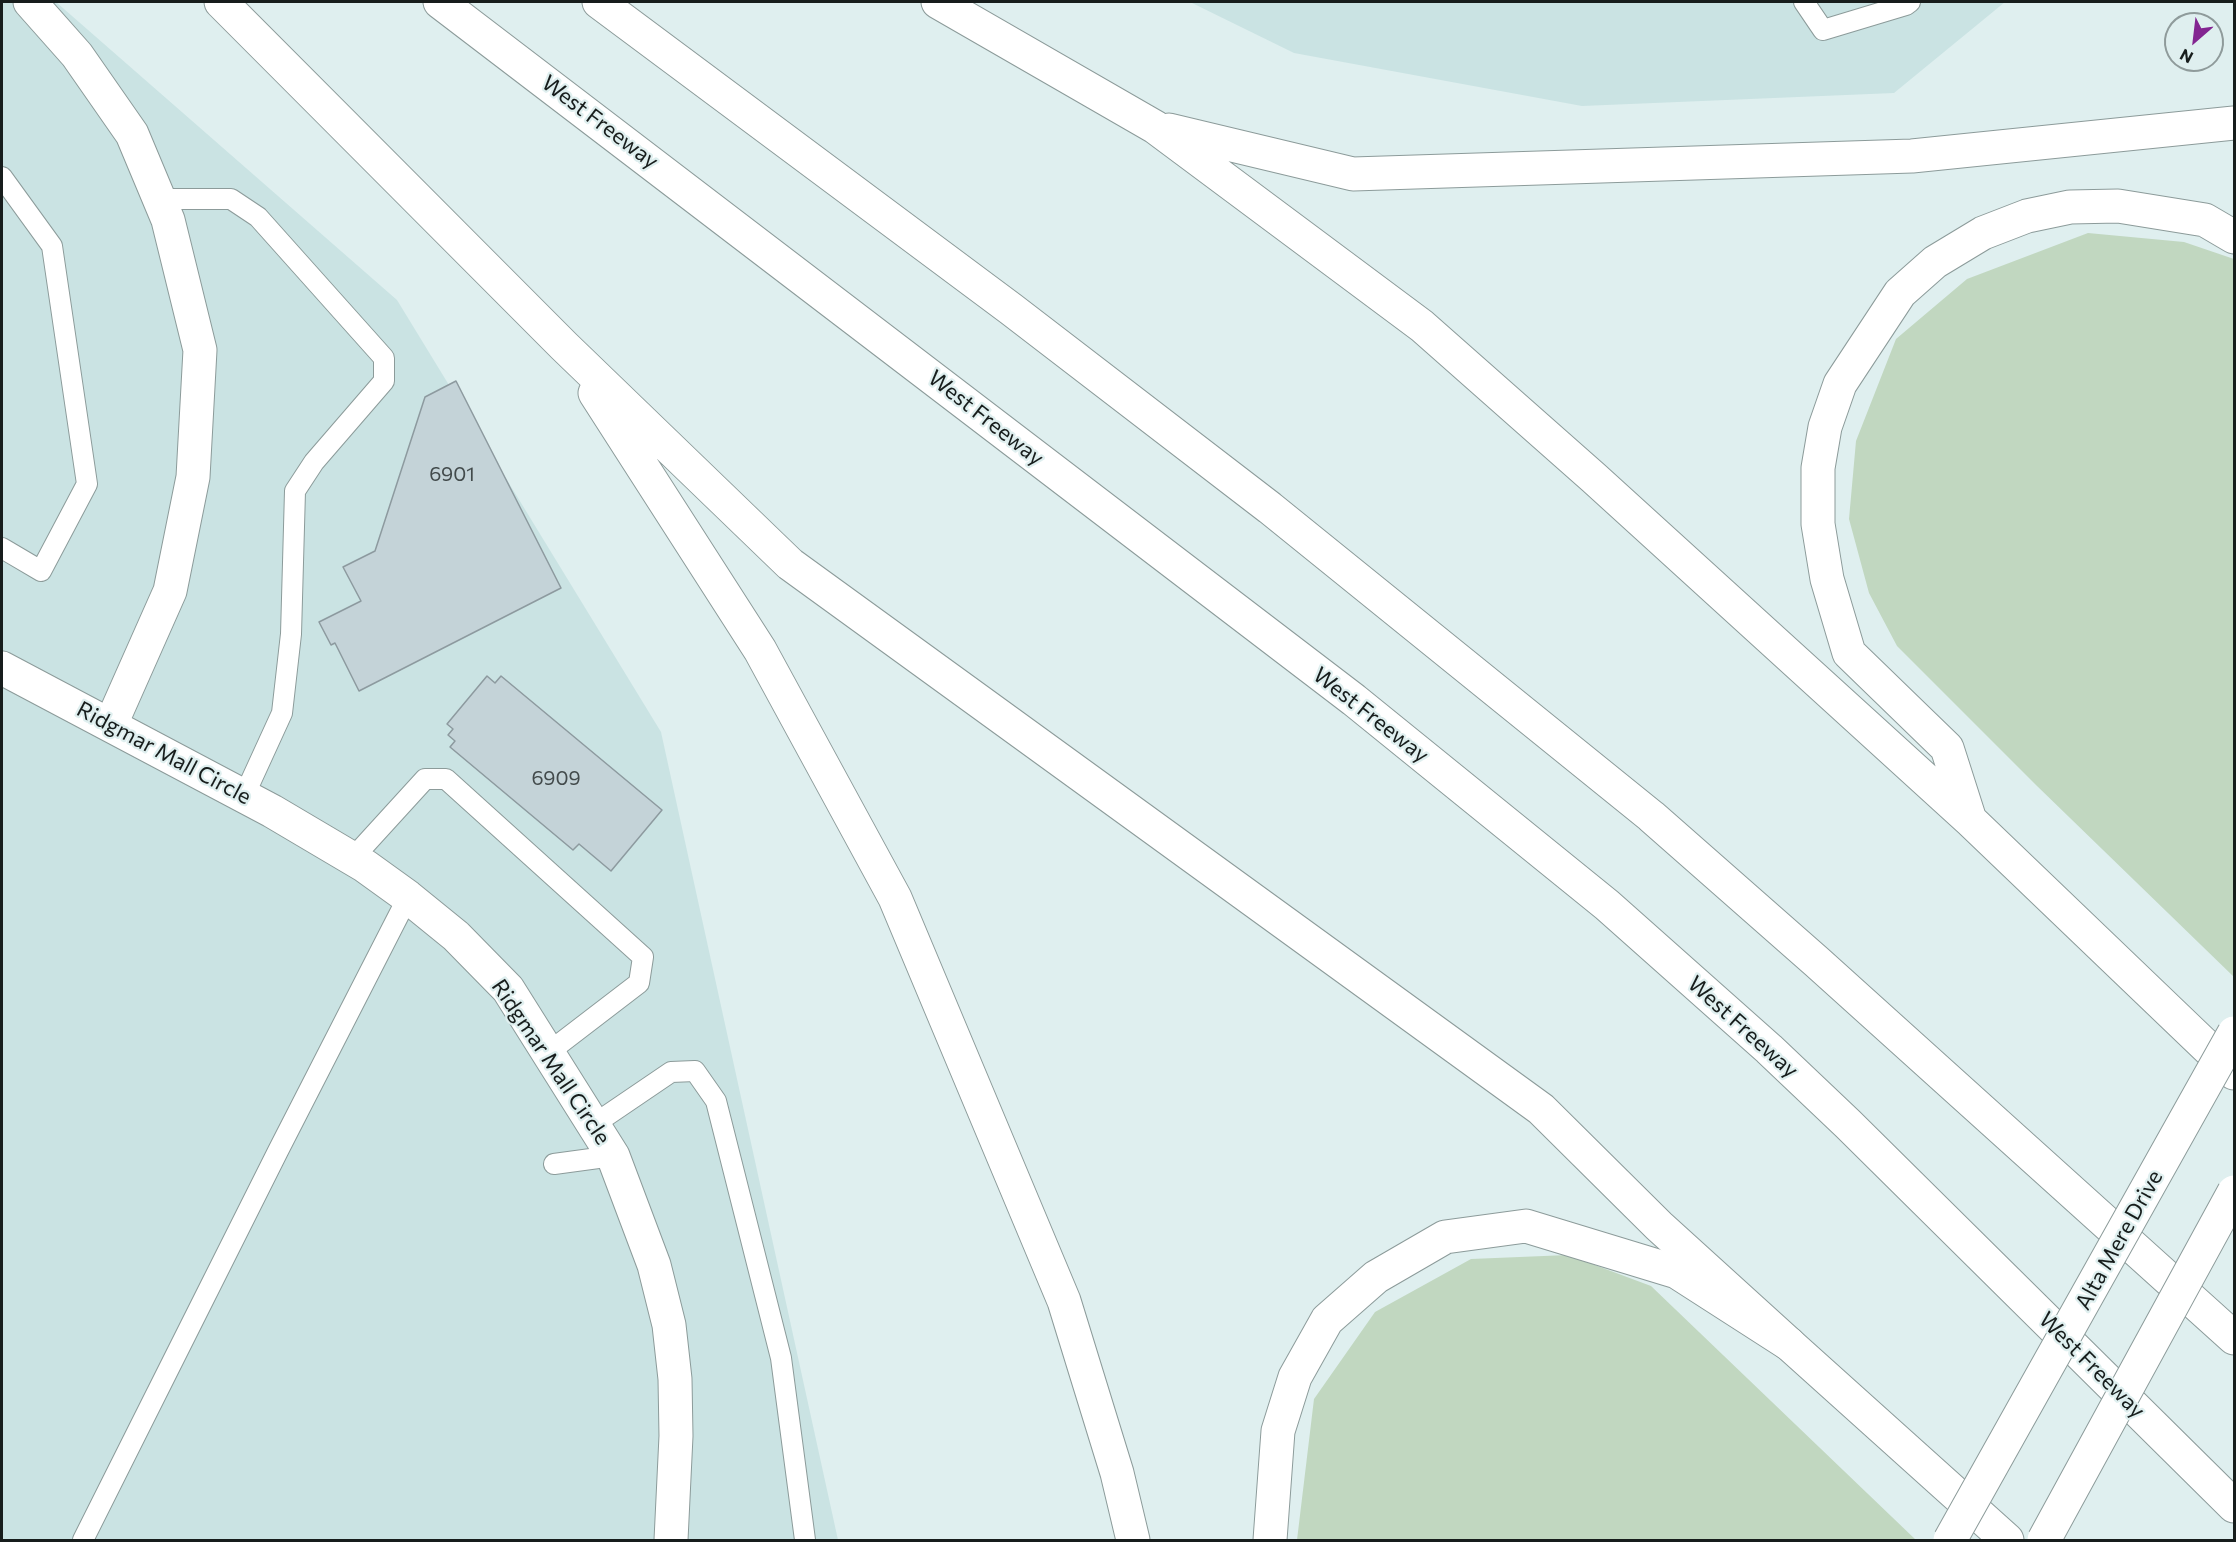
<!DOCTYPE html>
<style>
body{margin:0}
#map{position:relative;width:2236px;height:1542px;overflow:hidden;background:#dfefef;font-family:Commissioner,sans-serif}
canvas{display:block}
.frame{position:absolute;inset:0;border:3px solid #171d1c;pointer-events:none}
.north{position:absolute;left:2164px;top:12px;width:60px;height:60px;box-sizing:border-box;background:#dfefef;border:2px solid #8f9b9b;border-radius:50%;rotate:208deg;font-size:16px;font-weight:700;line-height:24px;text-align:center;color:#171d1c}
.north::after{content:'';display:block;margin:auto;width:21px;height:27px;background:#832591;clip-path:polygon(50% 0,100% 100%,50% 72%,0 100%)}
</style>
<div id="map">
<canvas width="2236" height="1542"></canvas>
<div class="frame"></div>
<div class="north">N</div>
</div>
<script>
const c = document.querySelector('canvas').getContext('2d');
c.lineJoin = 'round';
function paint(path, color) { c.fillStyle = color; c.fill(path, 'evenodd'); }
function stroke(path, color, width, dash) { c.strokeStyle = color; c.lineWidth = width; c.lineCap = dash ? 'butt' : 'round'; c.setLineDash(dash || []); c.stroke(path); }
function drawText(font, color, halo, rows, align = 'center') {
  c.font = font + ' Commissioner,sans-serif'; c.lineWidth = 4.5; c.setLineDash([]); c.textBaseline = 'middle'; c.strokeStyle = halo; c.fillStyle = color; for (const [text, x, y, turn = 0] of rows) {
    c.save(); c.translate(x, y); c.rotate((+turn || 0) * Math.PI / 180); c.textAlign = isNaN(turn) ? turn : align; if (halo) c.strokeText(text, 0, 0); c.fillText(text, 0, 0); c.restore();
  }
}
paint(new Path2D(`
 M2,2H56L397,300L661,732L838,1540H2Z
 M1190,2H2005L1894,93L1582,106L1294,53Z`), '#cae3e3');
paint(new Path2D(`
 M2088,233L2184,242L2234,259V977L2037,786L1897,646L1869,593L1849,519L1856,441L1896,339L1967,279Z
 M1568,1255L1651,1286L1916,1540H1297L1314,1399L1375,1312L1471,1259Z`), '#c1d7c0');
const building = new Path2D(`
 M456,381L561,588L359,691L335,643L331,645L319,622L361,601L343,567L375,551L425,397Z
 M487,676L495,683L501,676L662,810L611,871L579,844L573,850L450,747L455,741L448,735L453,729L447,724Z`);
paint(building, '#c4d3d8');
stroke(building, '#8d9a9f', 1.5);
const service = new Path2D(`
 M1804,2L1823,30L1906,5L1910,2
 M2,177L52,246L87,484L41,571L2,548
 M160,199H231L258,217L384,358V381L314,462L295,491L291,634L282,713L244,796
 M352,859L425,779H446L643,957L639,983L549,1052
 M593,1125L671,1072L695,1071L716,1101L781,1358L805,1540
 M554,1164L613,1156
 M83,1540L278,1151L408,897`);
const minor = new Path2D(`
 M2,668L272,811L365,866L408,897L456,936L508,989L613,1156L654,1265L669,1325L675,1379L676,1436L671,1540`);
const tertiary = new Path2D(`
 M30,2L77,55L132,134L168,220L200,350L193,477L170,591L111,724`);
const primary = new Path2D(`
 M938,2L1155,127L1422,326L1594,478L1971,821L2234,1073
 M1169,130L1353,174L1912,156L2234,123
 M1970,820L1947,748L1849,653L1827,579L1818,524V468L1825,427L1840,384L1900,293L1935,262L1983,233L2027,216L2070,207L2118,206L2205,220L2234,237
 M1270,1540L1278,1431L1295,1377L1327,1320L1376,1277L1445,1237L1526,1226L1677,1272L1789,1344L2007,1540`);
const motorway = new Path2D(`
 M221,2L564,346L790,564L1541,1109L1659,1226L1789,1344
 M440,2L1354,700L1607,905L1769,1049L1848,1124L2234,1506
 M599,2L1011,309L1270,508L1651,816L1817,962L2234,1338
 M595,393L760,650L895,898L1064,1301L1117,1473L1133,1540`);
stroke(service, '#8c9b9a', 22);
stroke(minor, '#8c9b9a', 35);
stroke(tertiary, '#8c9b9a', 35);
stroke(primary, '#8c9b9a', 35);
stroke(motorway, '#8c9b9a', 35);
stroke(service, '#fff', 20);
stroke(minor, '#fff', 33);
stroke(tertiary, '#fff', 33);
stroke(primary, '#fff', 33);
stroke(motorway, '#fff', 33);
const primaryBridge = new Path2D(`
 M1950,1540L2234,1033
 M2044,1540L2234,1192`);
stroke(primaryBridge, '#8c9b9a', 35, []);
stroke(primaryBridge, '#fff', 33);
drawText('20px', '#424a4b', null, [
 ["6901",452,474],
 ["6909",556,778]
]);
drawText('22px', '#171d1c', '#dfefef', [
 ["West Freeway",600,122,37],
 ["West Freeway",986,418,38],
 ["West Freeway",1371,715,38],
 ["Ridgmar Mall Circle",164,753,28],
 ["West Freeway",1743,1027,42],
 ["Ridgmar Mall Circle",551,1062,56],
 ["Alta Mere Drive",2119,1240,-61],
 ["West Freeway",2092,1365,45]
]);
</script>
